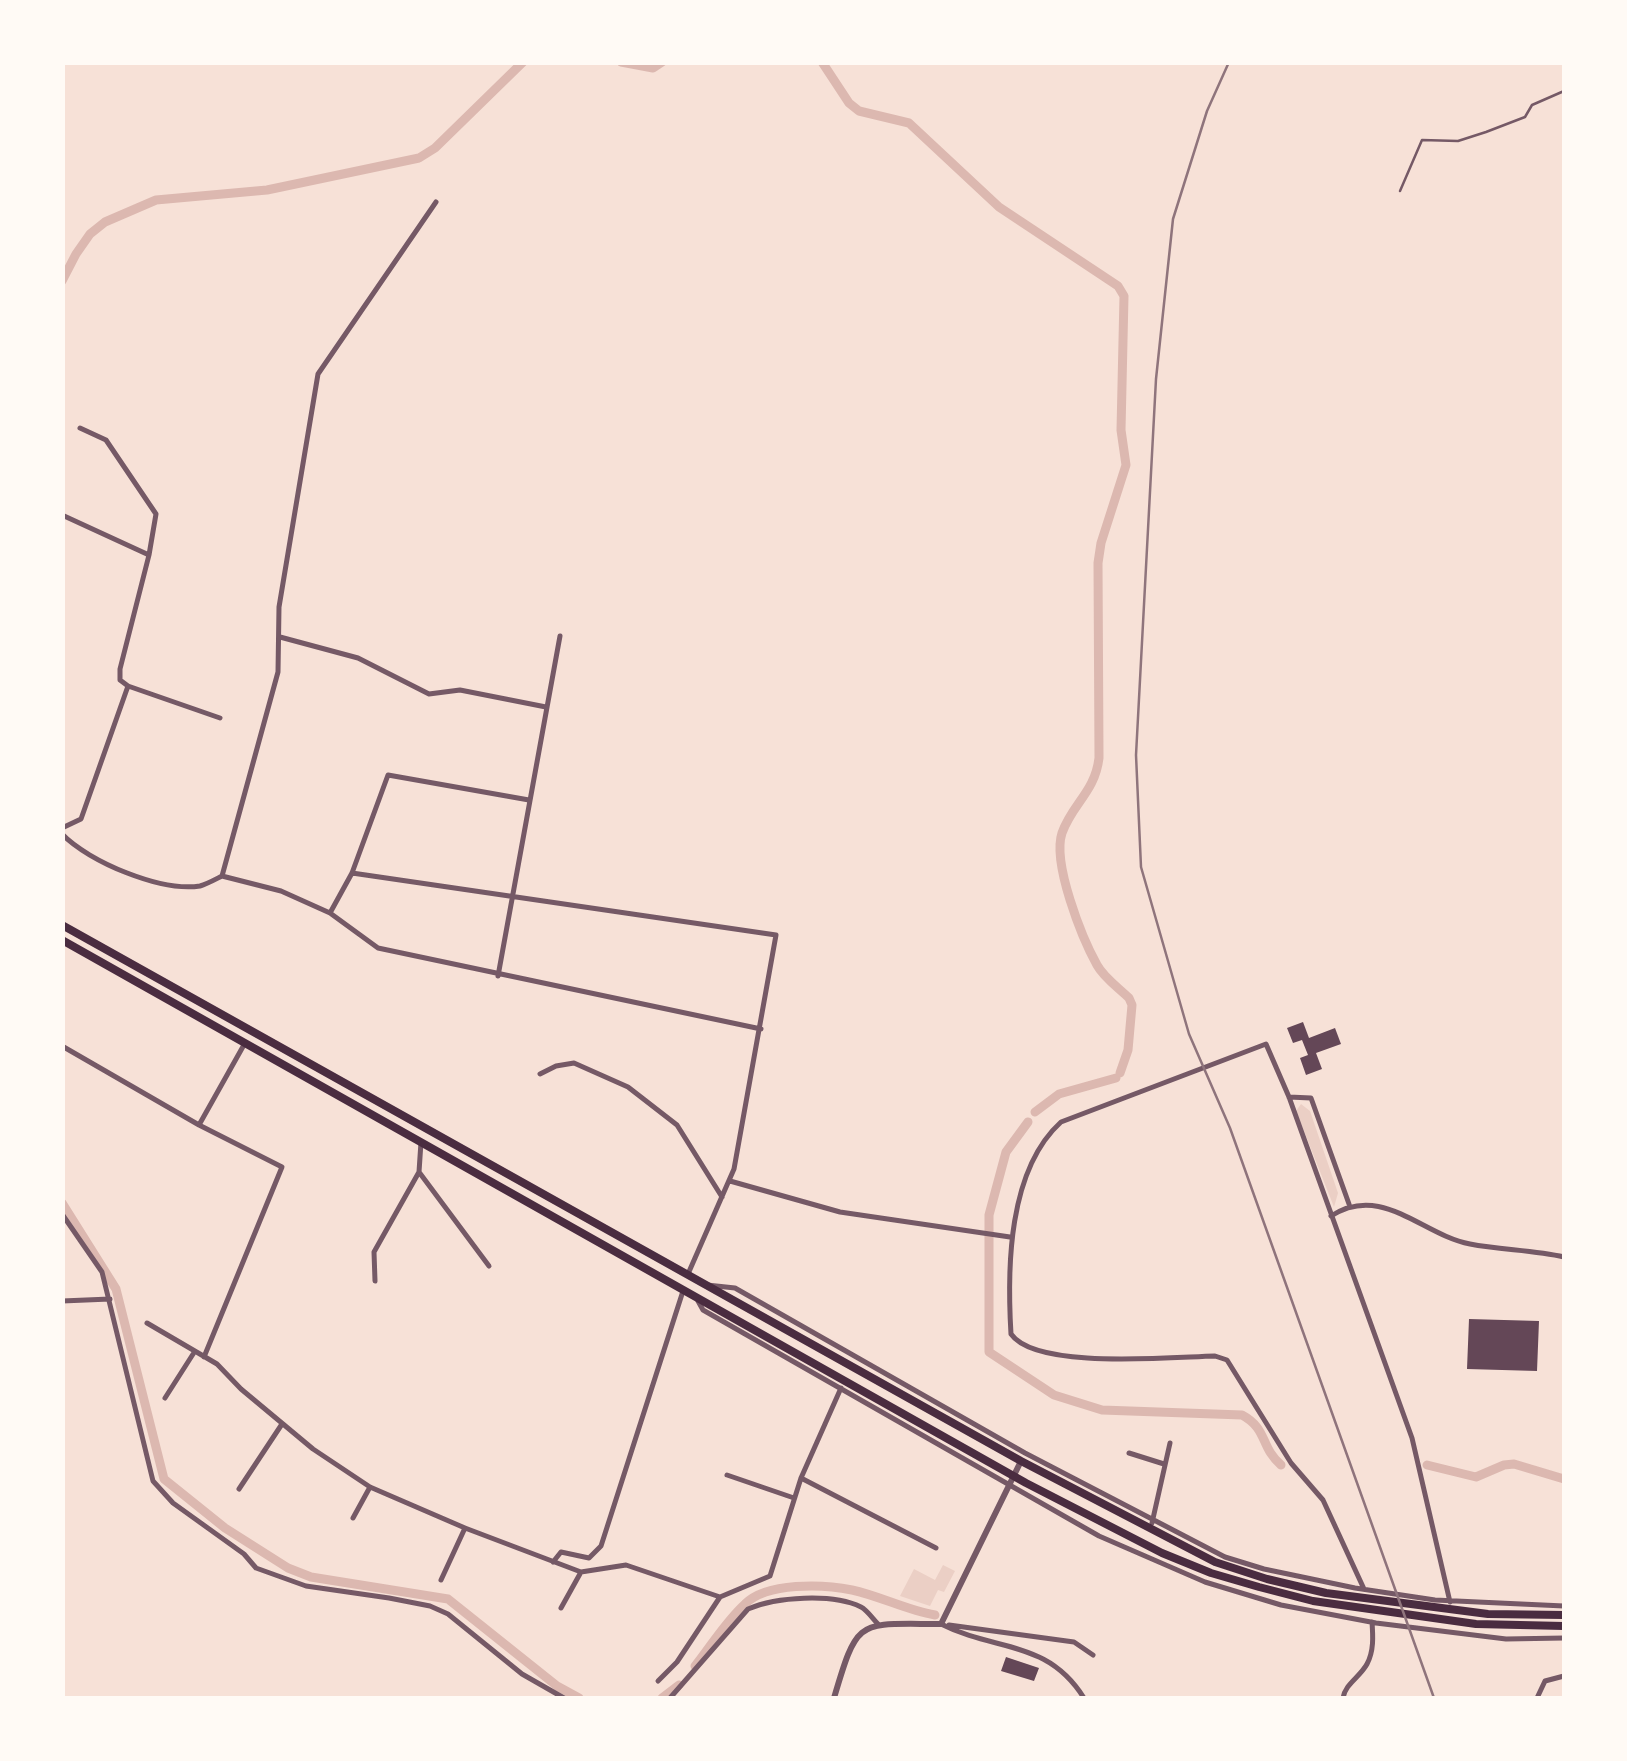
<!DOCTYPE html>
<style>
body{margin:0}
#map{position:relative;width:1627px;height:1761px;overflow:hidden;background:#f7e1d7;font-family:"Source Sans 3",sans-serif}
canvas{display:block}
.frame{position:absolute;inset:0;border:65px solid #fffaf5;pointer-events:none}
</style>
<div id="map">
<canvas width="1627" height="1761"></canvas>
<div class="frame"></div>
</div>
<script>
const c = document.querySelector('canvas').getContext('2d');
c.lineJoin = 'round';
function paint(path, color) { c.fillStyle = color; c.fill(path, 'evenodd'); }
function stroke(path, color, width, dash) { c.strokeStyle = color; c.lineWidth = width; c.lineCap = dash ? 'butt' : 'round'; c.setLineDash(dash || []); c.stroke(path); }
paint(new Path2D(`
 M1301,1104L1310,1111L1338,1193L1334,1207L1296,1111Z
 M943,1565L955,1571L944,1592L938,1590L930,1606L900,1596L914,1569L935,1580Z`), '#ebcfc5');
stroke(new Path2D(`
 M621,62L653,68L662,62
 M822,62L849,103L859,111L909,123L999,207L1118,286L1124,296L1121,430L1126,465L1101,543L1098,563L1099,758C1095,792 1072,804 1062,833C1052,863 1082,938 1097,965C1104,978 1119,988 1129,998L1132,1005L1128,1050L1120,1073
 M62,281L76,254L90,234L105,222L156,200L267,190L419,158L435,148L523,62
 M1035,1112L1059,1094L1116,1078
 M1028,1122L1006,1152L989,1215V1352L1054,1395L1102,1410L1242,1415C1268,1429 1260,1447 1281,1465
 M62,1203L116,1289L164,1479L225,1528L288,1568L311,1577L448,1599L557,1686L579,1698
 M1427,1465L1476,1477L1504,1465L1514,1464L1564,1479
 M695,1666C711,1646 726,1621 745,1604C767,1582 823,1584 852,1590C880,1596 906,1610 935,1615
 M662,1698L679,1685`), '#dcb8b0', 9);
paint(new Path2D(`
 M1303,1022L1309,1038L1335,1028L1341,1044L1316,1053L1322,1069L1306,1075L1300,1058L1308,1055L1302,1040L1293,1043L1287,1028Z
 M1469,1319L1539,1321L1537,1371L1467,1369Z
 M1006,1657L1039,1668L1034,1681L1001,1671Z`), '#644757');
stroke(new Path2D(`
 M1400,191L1422,140L1458,141L1486,132L1525,117L1532,105L1564,91`), '#755966', 2.5);
stroke(new Path2D(`
 M62,515L149,555
 M280,637L358,658L429,694L460,690L546,707
 M128,686L220,718
 M62,828L81,819L128,686L120,680V669L149,555L156,514L106,440L80,428
 M62,834C89,862 161,892 200,886C207,884 216,879 222,876
 M352,873L776,935L734,1169L688,1274
 M222,876L278,672L279,607L318,374L436,202
 M222,876L281,891L330,913L378,948L761,1029
 M330,913L352,873L388,775L529,800
 M498,976L560,636
 M62,1046L199,1125L245,1043
 M540,1074L556,1066L574,1063L628,1087L677,1125L722,1197
 M1289,1097L1311,1098L1349,1204
 M199,1125L282,1167L204,1357
 M419,1172L489,1266
 M730,1181L840,1212L1010,1237
 M62,1214L102,1272L153,1481L173,1503L244,1554L256,1568L306,1586L389,1598L430,1606L448,1614L522,1674L564,1698
 M1331,1216C1382,1183 1422,1235 1470,1244C1501,1250 1534,1250 1564,1257
 M375,1281L374,1252L419,1172L421,1142
 M707,1285L735,1288L1025,1453L1225,1557L1264,1569L1355,1588L1435,1600L1564,1606
 M62,1301L110,1299
 M698,1301L703,1310L1099,1536L1205,1582L1281,1605L1376,1623L1506,1639L1564,1638
 M147,1323L217,1364L241,1389L313,1449L370,1487L465,1528L581,1572
 M165,1398L195,1351
 M1129,1453L1164,1464
 M727,1475L794,1498
 M801,1478L936,1548
 M239,1489L282,1424
 M353,1518L370,1487
 M1152,1523L1170,1443
 M553,1562L561,1552L589,1558L601,1546L683,1291
 M581,1572L626,1565L720,1597
 M441,1580L465,1528
 M1364,1589L1323,1500L1291,1463L1227,1360L1215,1356C1171,1357 1036,1370 1011,1334C1007,1268 1008,1170 1061,1122L1266,1044L1289,1097L1412,1438L1450,1602
 M561,1608L581,1572
 M941,1624C996,1652 1047,1639 1084,1698
 M949,1625L1074,1642L1093,1655
 M658,1681L677,1662L720,1597L770,1576L801,1478L841,1388
 M670,1698L748,1609C776,1597 832,1593 861,1607C867,1610 873,1619 878,1624
 M1343,1698C1345,1684 1360,1677 1367,1664C1374,1651 1373,1636 1372,1622
 M1537,1698L1545,1681L1564,1676`), '#755966', 5);
stroke(new Path2D(`
 M834,1698C858,1616 858,1624 941,1624L1021,1461`), '#755966', 6);
stroke(new Path2D(`
 M62,925L1021,1461L1215,1562L1267,1579L1326,1593L1488,1614L1564,1615
 M62,940L1026,1483L1162,1553L1211,1573L1259,1587L1313,1601L1476,1624L1564,1626`), '#4a2c40', 8);
stroke(new Path2D(`
 M1229,62L1207,111L1173,219L1156,379L1136,755L1141,867L1189,1034L1230,1128L1434,1698`), '#8f747c', 2.5);
</script>
